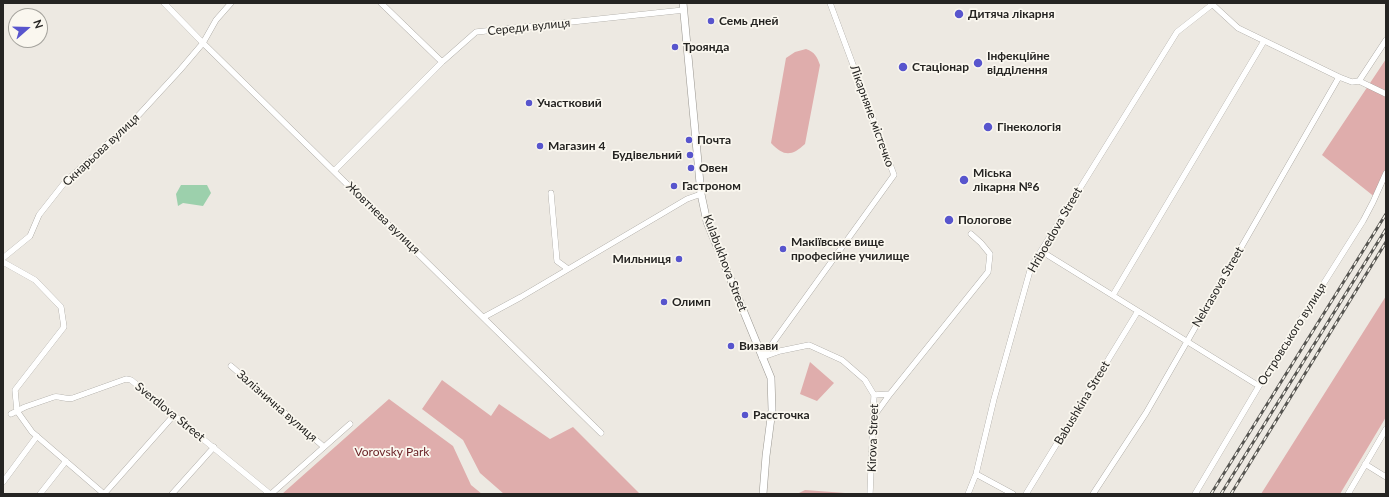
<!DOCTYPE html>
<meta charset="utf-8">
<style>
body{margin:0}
#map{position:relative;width:1389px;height:497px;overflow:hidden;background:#ede9e2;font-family:Lato,sans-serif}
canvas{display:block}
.frame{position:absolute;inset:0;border:4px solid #252422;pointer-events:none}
.north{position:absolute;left:8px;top:8px;width:40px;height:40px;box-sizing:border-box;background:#faf7ef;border:1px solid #a5a39d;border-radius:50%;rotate:70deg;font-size:11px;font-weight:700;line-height:16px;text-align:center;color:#252422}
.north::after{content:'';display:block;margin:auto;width:14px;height:18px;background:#5855cd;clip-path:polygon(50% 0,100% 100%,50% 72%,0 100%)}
</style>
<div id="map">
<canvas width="1389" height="497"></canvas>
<div class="frame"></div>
<div class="north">N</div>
</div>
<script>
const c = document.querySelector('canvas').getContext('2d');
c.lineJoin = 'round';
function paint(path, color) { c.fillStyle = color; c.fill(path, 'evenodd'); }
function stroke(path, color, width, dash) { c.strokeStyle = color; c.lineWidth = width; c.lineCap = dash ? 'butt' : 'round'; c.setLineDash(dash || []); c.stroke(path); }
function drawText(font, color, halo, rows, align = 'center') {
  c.font = font + ' Lato,sans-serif'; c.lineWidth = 3.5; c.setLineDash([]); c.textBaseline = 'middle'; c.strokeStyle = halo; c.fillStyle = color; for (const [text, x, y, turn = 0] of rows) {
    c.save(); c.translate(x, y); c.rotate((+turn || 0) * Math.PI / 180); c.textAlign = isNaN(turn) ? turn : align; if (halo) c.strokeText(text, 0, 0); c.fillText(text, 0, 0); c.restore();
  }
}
paint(new Path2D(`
 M806,49C815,52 817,57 820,65L805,144C792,156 784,157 771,143L786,58L795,52Z
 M1386,59V181L1376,198L1322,155Z
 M1386,296V417L1340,494H1261Z
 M810,362L834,383L817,401L800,394Z
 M442,380L491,416L499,404L550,439L573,427L640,494H504L480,473L463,440L422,409Z
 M389,399L453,446L471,485L482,494H282Z
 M805,490L845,493L847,494H797Z`), '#dfadac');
paint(new Path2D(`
 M181,185H207L211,193L203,206L183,203L178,206L176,194Z`), '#9cd0ac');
const minor = new Path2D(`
 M164,3L203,43L601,433
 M381,3L442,62
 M1212,4L1238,28L1339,77L1352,82L1359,81L1386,40
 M1359,81L1386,94
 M334,171L442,62L476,32L684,10
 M551,193L557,261L568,269
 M1041,251L1259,386
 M3,258L30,236L39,215L65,182L135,119L180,70L203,43L216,20L231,3
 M3,262L35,280L61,307L64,327L15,390L17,411L32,432L104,494
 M1113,295L1264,41
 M484,317L521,297L687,199L701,194
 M763,357L780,351L809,345L842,360L865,380L874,395L870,494
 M762,358L894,175L830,3
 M231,366L324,447
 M874,395L890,394L988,272L990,254L981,243L971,234
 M11,414L25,407L54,397C61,396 66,400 73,398L126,379L131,380L270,494
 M874,416L890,394
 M1365,464L1386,477
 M976,474L1013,494
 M3,482L37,436
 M40,494L66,461
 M104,494L174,415
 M172,494L214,447
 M271,494L350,424
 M968,494L976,474L994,399L1031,267L1177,32L1214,3
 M1026,494L1138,311
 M1093,494L1146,413L1339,77
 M1195,494L1259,386L1363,221L1373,202L1386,173
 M1348,494L1386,429`);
const tertiary = new Path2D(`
 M683,3L701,194L707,222L771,378L772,410L766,456L763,494`);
stroke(minor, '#999690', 6);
stroke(tertiary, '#999690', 8);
stroke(minor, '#fff', 5.5);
stroke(tertiary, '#fff', 7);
const rail = new Path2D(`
 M1211,494L1386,214
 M1221,494L1386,229
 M1231,494L1386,242`);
stroke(rail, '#565551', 3);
stroke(rail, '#faf7ef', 1.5, [4.5]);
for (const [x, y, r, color] of [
 [959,14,5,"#5855cd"],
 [711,21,4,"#5855cd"],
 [675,47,4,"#5855cd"],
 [978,63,5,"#5855cd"],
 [903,67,5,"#5855cd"],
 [529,103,4,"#5855cd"],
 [988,127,5,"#5855cd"],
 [689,140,4,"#5855cd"],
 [540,146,4,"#5855cd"],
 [690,155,4,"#5855cd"],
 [691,168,4,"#5855cd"],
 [964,180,5,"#5855cd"],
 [674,186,4,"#5855cd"],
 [949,220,5,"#5855cd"],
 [783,249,4,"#5855cd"],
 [679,259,4,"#5855cd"],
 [664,302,4,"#5855cd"],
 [731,346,4,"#5855cd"],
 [745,415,4,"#5855cd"]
]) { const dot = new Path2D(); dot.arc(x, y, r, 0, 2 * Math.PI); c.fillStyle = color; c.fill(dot); stroke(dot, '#faf7ef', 1.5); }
drawText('bold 12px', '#252422', '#faf7ef', [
 ["Дитяча лікарня",968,14],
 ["Семь дней",719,21],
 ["Троянда",683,47],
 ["Інфекційне",987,56],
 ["відділення",987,70],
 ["Стаціонар",912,67],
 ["Участковий",537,103],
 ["Гінекологія",997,127],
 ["Почта",697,140],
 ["Магазин 4",548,146],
 ["Будівельний",682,155,"right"],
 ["Овен",699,168],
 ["Міська",973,173],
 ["лікарня №6",973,187],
 ["Гастроном",682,186],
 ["Пологове",958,220],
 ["Макіївське вище",791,242],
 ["професійне училище",791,256],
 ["Мильниця",671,259,"right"],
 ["Олимп",672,302],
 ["Визави",739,346],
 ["Рассточка",753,415]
], 'left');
drawText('12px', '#252422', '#faf7ef', [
 ["Середи вулиця",529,27,-6],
 ["Лікарняне містечко",872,116,70],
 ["Скнарьова вулиця",101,150,-43],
 ["Жовтнева вулиця",383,218,44],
 ["Hriboedova Street",1055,230,-60],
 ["Kulabukhova Street",725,263,69],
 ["Nekrasova Street",1218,287,-60],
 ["Островського вулиця",1292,334,-58],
 ["Babushkina Street",1082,403,-59],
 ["Залізнична вулиця",277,406,41],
 ["Sverdlova Street",170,412,39],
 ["Kirova Street",873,438,-88]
]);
drawText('12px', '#681f24', '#faf7ef', [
 ["Vorovsky Park",392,452]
]);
</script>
